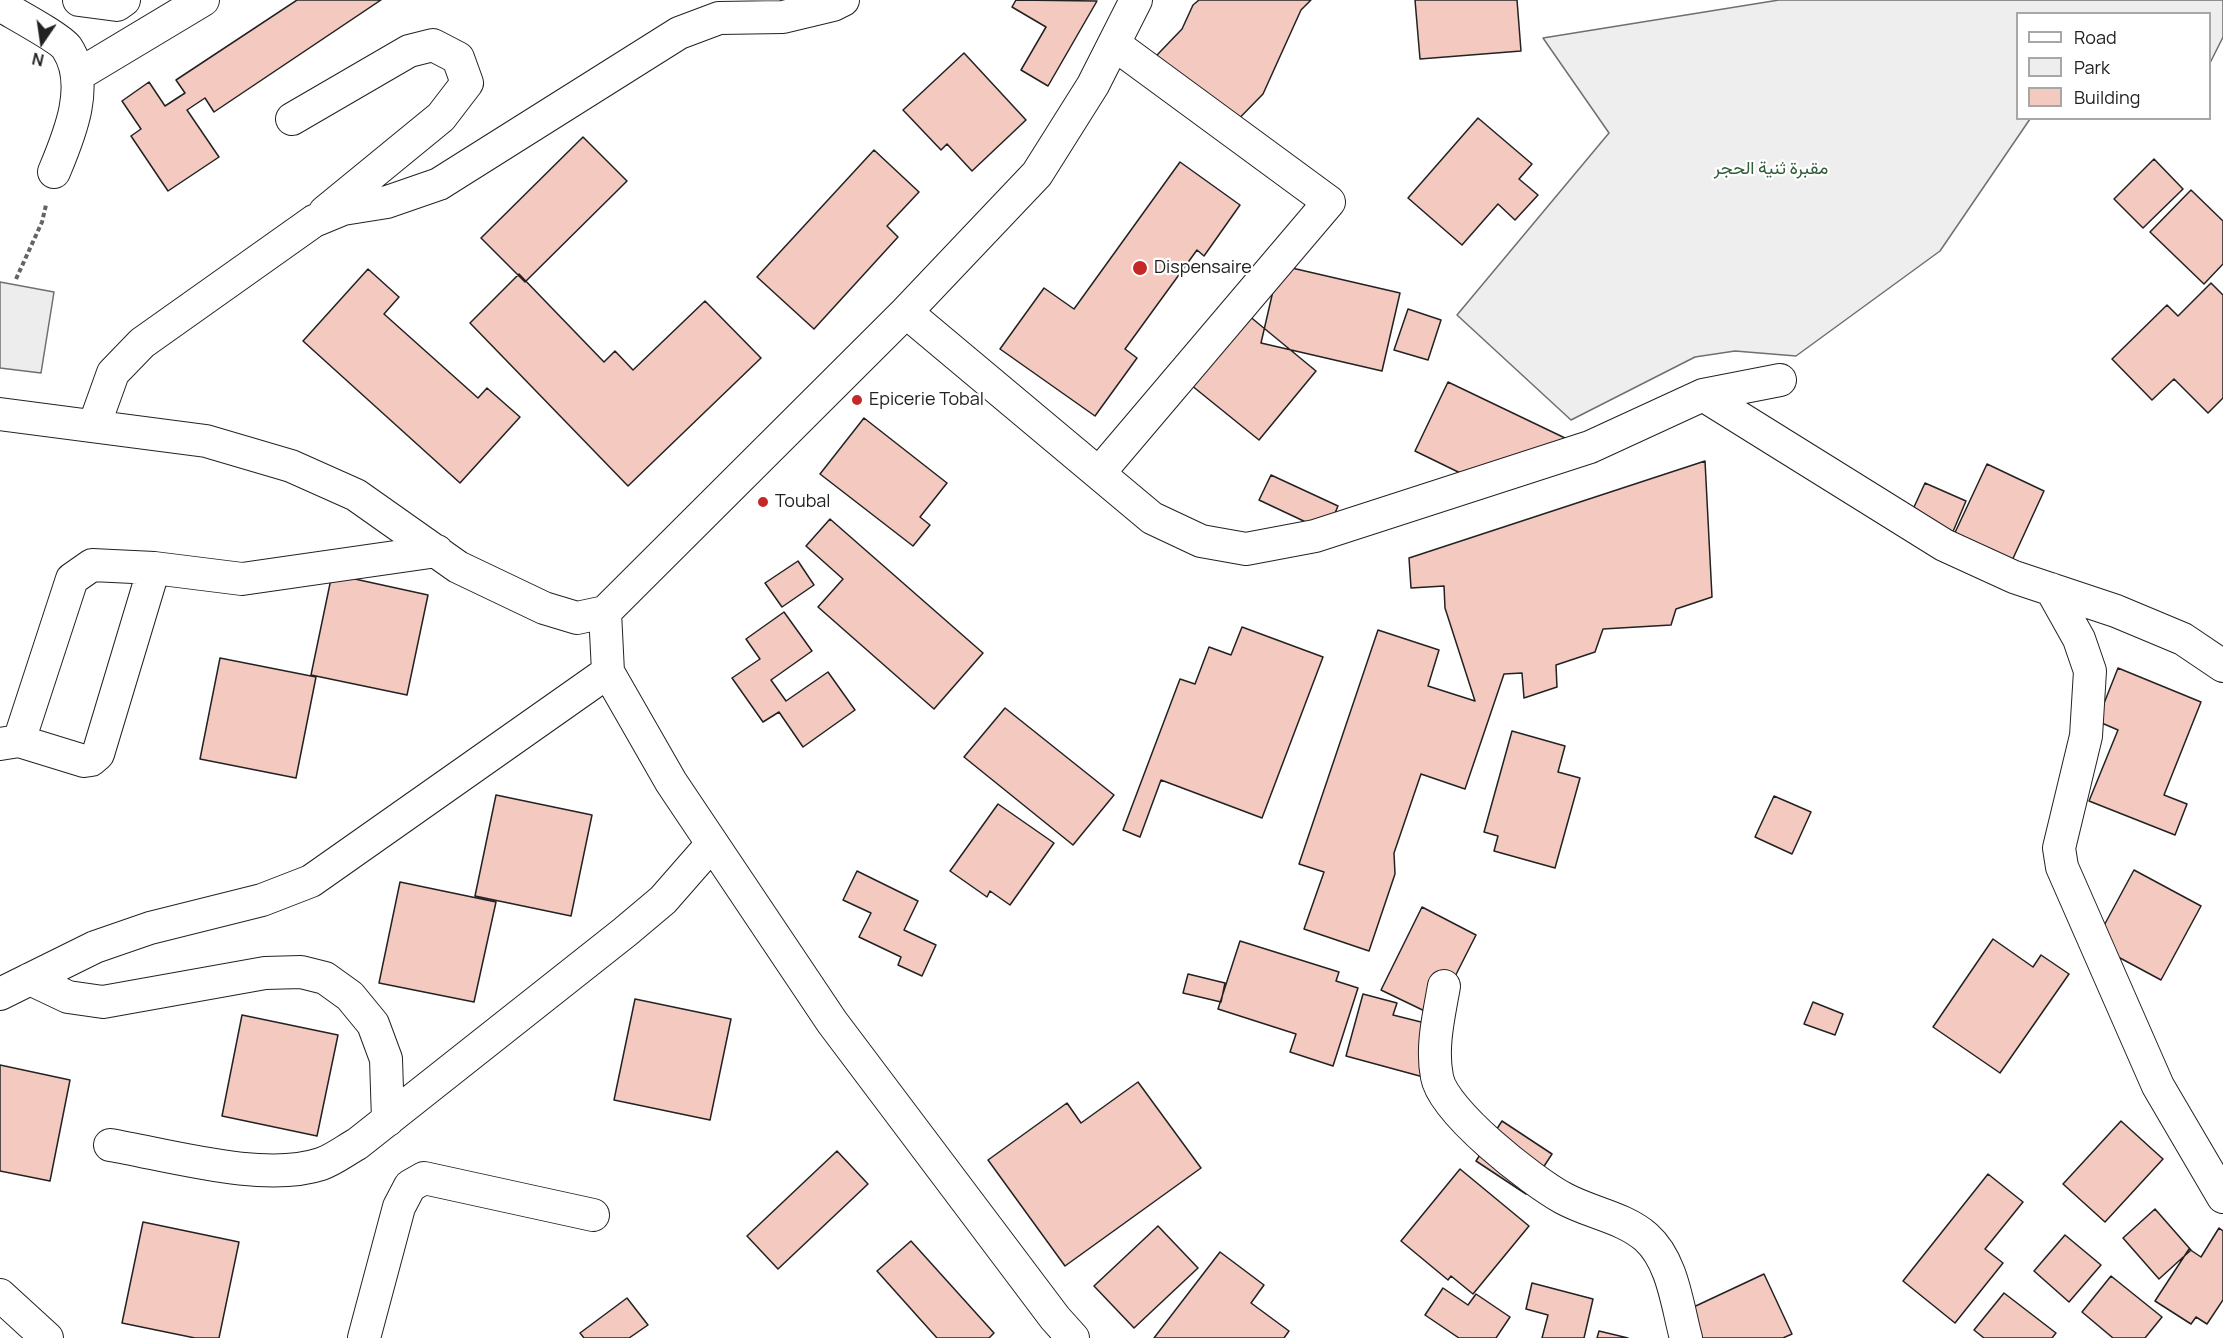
<!DOCTYPE html>
<meta charset="utf-8">
<style>
body{margin:0}
#map{position:relative;width:2223px;height:1338px;overflow:hidden;background:#fff;font-family:Manrope,sans-serif}
canvas{display:block}
.legend{position:absolute;left:2016px;top:12px;width:195px;height:108px;box-sizing:border-box;background:#fff;border:2px solid #a7a7a7;margin:0;padding:8px 10px;list-style:none;font-size:18px;color:#222}
.legend li{display:flex;align-items:center;gap:12px;height:30px}
.legend b{width:30px;border:2px solid #a7a7a7}
.north{position:absolute;left:12px;top:12px;width:60px;height:60px;-webkit-text-stroke:4px #fff;paint-order:stroke;rotate:193deg;font-size:16px;font-weight:700;line-height:24px;text-align:center;color:#222}
.north::after{content:'';display:block;margin:auto;width:21px;height:27px;background:#222;clip-path:polygon(50% 0,100% 100%,50% 72%,0 100%)}
</style>
<div id="map">
<canvas width="2223" height="1338"></canvas>
<ul class="legend">
<li><b style="height:8px;background:#fff"></b>Road</li>
<li><b style="height:16px;background:#eee"></b>Park</li>
<li><b style="height:16px;background:#f3c9c0"></b>Building</li>
</ul>
<div class="north">N</div>
</div>
<script>
const c = document.querySelector('canvas').getContext('2d');
c.lineJoin = 'round';
function paint(path, color) { c.fillStyle = color; c.fill(path, 'evenodd'); }
function stroke(path, color, width, dash) { c.strokeStyle = color; c.lineWidth = width; c.lineCap = dash ? 'butt' : 'round'; c.setLineDash(dash || []); c.stroke(path); }
function drawText(font, color, halo, rows, align = 'center') {
  c.font = font + ' Manrope,Vazirmatn,sans-serif'; c.lineWidth = 4.5; c.setLineDash([]); c.textBaseline = 'middle'; c.strokeStyle = halo; c.fillStyle = color; for (const [text, x, y, turn = 0] of rows) {
    c.save(); c.translate(x, y); c.rotate((+turn || 0) * Math.PI / 180); c.textAlign = isNaN(turn) ? turn : align; if (halo) c.strokeText(text, 0, 0); c.fillText(text, 0, 0); c.restore();
  }
}
const green = new Path2D(`
 M1779,0H2223V37L2210,63V14H2018V118L2030,119L1940,251L1796,356L1735,351L1695,357L1571,420L1457,315L1609,133L1543,38Z`);
paint(green, '#eee');
stroke(green, '#6f6f6f', 1.5);
const parking = new Path2D(`
 M0,282L54,292L41,373L0,368Z`);
paint(parking, '#ededed');
stroke(parking, '#6f6f6f', 1.5);
const building = new Path2D(`
 M297,0H381L214,112L205,98L187,110L219,157L168,191L131,136L141,129L122,101L149,82L165,106L185,93L176,80Z
 M1016,0L1097,1L1048,86L1021,70L1046,27L1012,7Z
 M1199,0H1311L1301,10L1263,94L1220,138L1150,72L1158,54L1182,29L1193,5Z
 M1415,0H1517L1521,51L1420,59Z
 M964,53L1026,120L972,171L947,144L941,150L903,110Z
 M1478,118L1532,164L1519,179L1538,195L1515,220L1498,204L1462,245L1408,198Z
 M583,137L627,181L525,282L481,238Z
 M874,150L919,192L887,226L898,237L814,329L757,277Z
 M2154,159L2183,189L2143,228L2114,199Z
 M1180,162L1240,205L1204,256L1197,250L1125,349L1137,358L1095,416L1000,349L1044,288L1074,309Z
 M2191,190L2223,221V264L2204,284L2150,232Z
 M1279,265L1400,293L1382,371L1261,343Z
 M368,269L399,297L384,314L478,398L487,388L520,417L460,483L303,341Z
 M519,274L604,362L615,351L633,370L705,301L761,358L628,486L470,323Z
 M2211,283L2223,295V398L2208,413L2174,379L2152,400L2112,359L2167,305L2178,316Z
 M1408,309L1441,320L1428,360L1394,350Z
 M1248,315L1316,371L1259,440L1191,385Z
 M1448,382L1565,438L1551,468L1487,486L1415,451Z
 M864,418L947,483L920,517L930,525L913,546L820,474Z
 M1705,461L1712,597L1676,609L1671,625L1603,629L1595,652L1556,665L1557,687L1524,698L1522,673L1504,674L1465,789L1421,774L1394,853L1395,874L1369,951L1304,929L1324,872L1299,864L1378,630L1439,650L1428,686L1475,701L1445,608L1444,586L1411,588L1409,558Z
 M1987,464L2044,491L2010,565L1952,539Z
 M1271,475L1338,506L1327,532L1259,500Z
 M1925,483L1966,501L1946,548L1904,529Z
 M830,519L983,653L934,709L818,607L843,579L806,546Z
 M798,561L814,585L782,607L765,583Z
 M332,574L428,595L407,695L311,675Z
 M784,612L812,651L771,680L786,701L828,672L855,710L803,747L779,712L763,722L732,678L760,659L746,639Z
 M1242,627L1323,657L1262,818L1161,780L1140,837L1123,830L1180,679L1195,684L1209,647L1231,655Z
 M220,658L316,677L296,778L200,759Z
 M2118,668L2201,702L2164,795L2187,804L2175,835L2089,801L2118,730L2097,721Z
 M1005,708L1114,795L1073,845L964,757Z
 M1512,731L1565,746L1558,772L1580,778L1555,868L1494,851L1498,836L1484,832Z
 M496,795L592,815L571,916L475,896Z
 M1774,796L1811,812L1792,854L1755,837Z
 M998,804L1054,843L1010,905L990,891L987,897L950,871Z
 M2134,870L2201,906L2161,980L2094,944Z
 M857,871L918,901L904,930L936,945L922,976L898,965L901,957L859,937L871,913L843,900Z
 M400,882L496,902L474,1002L379,983Z
 M1422,907L1476,935L1435,1016L1381,990Z
 M1993,939L2033,967L2041,955L2069,974L2000,1073L1933,1027Z
 M1240,941L1339,972L1336,981L1358,988L1333,1066L1290,1052L1296,1034L1218,1009Z
 M1188,974L1225,983L1221,1002L1183,993Z
 M1363,994L1397,1003L1393,1015L1441,1027L1427,1078L1346,1056Z
 M635,999L731,1019L710,1120L614,1100Z
 M1813,1002L1843,1014L1835,1035L1804,1024Z
 M242,1015L338,1035L317,1136L222,1116Z
 M0,1065L70,1080L50,1181L0,1171Z
 M1138,1082L1201,1168L1065,1266L988,1160L1067,1103L1081,1123Z
 M1502,1121L1552,1154L1526,1194L1476,1161Z
 M2121,1121L2163,1159L2105,1222L2063,1184Z
 M837,1151L868,1184L778,1269L747,1236Z
 M1460,1169L1529,1226L1473,1294L1451,1276L1448,1280L1401,1241Z
 M1988,1174L2023,1202L1985,1249L2003,1263L1955,1323L1903,1281Z
 M2155,1209L2191,1250L2159,1279L2123,1238Z
 M143,1222L239,1242L219,1338H195L122,1323Z
 M1158,1226L1198,1268L1134,1328L1094,1286Z
 M2219,1228L2223,1231V1300L2207,1324L2196,1317L2191,1324L2155,1301L2189,1249L2201,1257Z
 M2065,1235L2101,1265L2069,1302L2034,1271Z
 M911,1241L994,1333L989,1338H937L877,1271Z
 M1220,1252L1264,1285L1251,1303L1289,1331L1284,1338H1154Z
 M1764,1274L1792,1334L1783,1338H1698L1685,1311Z
 M2111,1276L2162,1317L2145,1338H2113L2082,1312Z
 M1532,1283L1593,1299L1584,1338H1542L1548,1315L1526,1309Z
 M1443,1288L1468,1305L1476,1294L1510,1317L1496,1338H1459L1425,1315Z
 M2004,1293L2056,1333L2052,1338H1984L1974,1330Z
 M627,1298L648,1325L629,1338H584L580,1333Z
 M1599,1331L1628,1338H1597Z`);
paint(building, '#f3c9c0');
stroke(building, '#222', 1.5);
const minor = new Path2D(`
 M79,0L117,5L124,0
 M0,5C13,13 60,38 67,48C91,85 69,136 54,172
 M78,75L203,0
 M292,119L409,51L433,45L458,58L467,83L441,117L325,212
 M906,312L1152,518L1201,541L1246,549L1315,536L1590,447L1703,395L1780,380
 M1703,395L1944,545L2014,577L2116,611L2183,639L2223,666
 M0,414L206,441L291,466L356,495L458,567L544,608L577,618L605,612L608,672L671,782L832,1022L1055,1318L1073,1338
 M94,426L113,373L142,343L314,221L343,209L387,202L439,184L679,33L719,18L783,17L833,5L843,0
 M1099,473L1329,202L1114,44
 M2051,589L2079,639L2090,671L2086,736L2059,848L2062,867L2158,1086L2223,1197
 M605,612L906,312L1037,174L1093,85L1136,0
 M19,741L72,579L92,565L154,568
 M0,744L19,741L84,761L91,760L98,754L154,568L242,579L437,551
 M30,979L68,997L103,1002L265,973L301,972L325,978L350,996L373,1024L386,1059L388,1120
 M1444,986C1439,1015 1431,1047 1437,1077C1443,1112 1532,1181 1563,1198C1590,1213 1623,1217 1646,1237C1673,1261 1677,1305 1686,1338
 M0,994L95,947L150,928L262,900L311,881L608,672
 M110,1145C169,1155 264,1183 321,1164C333,1160 346,1150 357,1144L625,932L663,900L712,844
 M0,1295L47,1338
 M364,1338L399,1207L410,1186L424,1178L593,1215`);
stroke(minor, '#222', 34);
stroke(new Path2D(`
 M16,279L42,222L46,205`), '#646464', 4, [4.5, 3]);
stroke(minor, '#fff', 32);
for (const [x, y, r, color] of [
 [1140,268,8,"#c62828"],
 [857,400,6,"#c62828"],
 [763,502,6,"#c62828"]
]) { const dot = new Path2D(); dot.arc(x, y, r, 0, 2 * Math.PI); c.fillStyle = color; c.fill(dot); stroke(dot, '#fff', 2); }
drawText('18px', '#2f5e38', '#fff', [
 ["مقبرة ثنية الحجر",1771,169]
]);
drawText('18px', '#222', '#fff', [
 ["Dispensaire",1154,268],
 ["Epicerie Tobal",869,400],
 ["Toubal",775,502]
], 'left');
</script>
